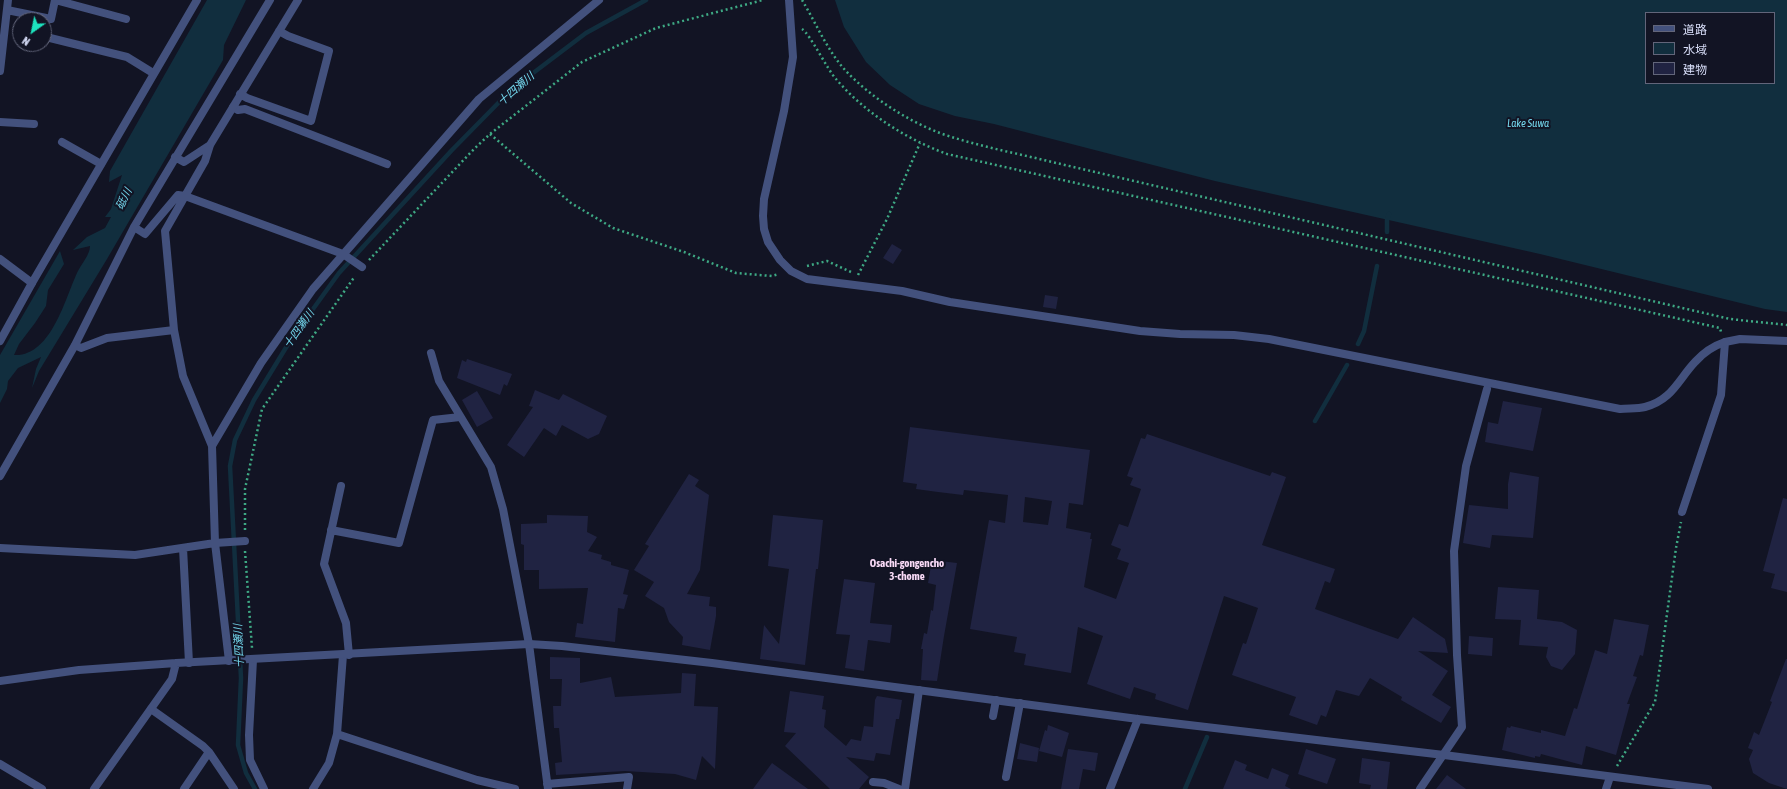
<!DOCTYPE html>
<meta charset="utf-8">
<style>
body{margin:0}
#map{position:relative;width:1787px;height:789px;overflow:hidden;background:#121424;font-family:"Asap Condensed","Noto Sans JP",sans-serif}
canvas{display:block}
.legend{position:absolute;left:1645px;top:12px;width:130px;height:72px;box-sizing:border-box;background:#121424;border:1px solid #62657a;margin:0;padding:5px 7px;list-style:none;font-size:12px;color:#d9dffa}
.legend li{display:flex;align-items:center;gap:8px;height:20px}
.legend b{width:20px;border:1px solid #62657a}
.north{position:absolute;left:12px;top:12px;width:40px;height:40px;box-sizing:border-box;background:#121424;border:1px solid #62657a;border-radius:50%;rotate:213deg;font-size:11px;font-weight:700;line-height:16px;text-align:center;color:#d9dffa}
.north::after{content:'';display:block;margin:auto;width:14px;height:18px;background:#1de3be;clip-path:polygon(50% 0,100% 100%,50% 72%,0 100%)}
</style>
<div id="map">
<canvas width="1787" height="789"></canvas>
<ul class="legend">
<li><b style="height:5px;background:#43517d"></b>道路</li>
<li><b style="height:11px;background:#112e3e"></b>水域</li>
<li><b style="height:11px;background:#202342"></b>建物</li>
</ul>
<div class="north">N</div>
</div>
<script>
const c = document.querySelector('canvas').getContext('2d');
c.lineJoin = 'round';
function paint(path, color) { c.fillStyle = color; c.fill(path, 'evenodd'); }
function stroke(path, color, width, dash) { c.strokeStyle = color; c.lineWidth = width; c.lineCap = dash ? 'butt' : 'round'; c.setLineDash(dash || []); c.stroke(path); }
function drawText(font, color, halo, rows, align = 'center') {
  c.font = font + ' "Asap Condensed","Noto Sans JP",sans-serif'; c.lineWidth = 4; c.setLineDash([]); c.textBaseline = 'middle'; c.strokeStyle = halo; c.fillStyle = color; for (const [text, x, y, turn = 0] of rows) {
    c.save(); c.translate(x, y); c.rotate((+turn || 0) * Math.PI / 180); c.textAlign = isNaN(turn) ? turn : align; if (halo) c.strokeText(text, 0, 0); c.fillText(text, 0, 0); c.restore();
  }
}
paint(new Path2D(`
 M207,0H246L224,45L223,60L107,259L39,371L32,388L36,369L41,357L18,368L8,381L7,389L0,403V355L60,251L64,264L48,290L46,306L35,323L19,344L14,355C51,357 65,299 77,273C81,264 90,255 90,246L73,250L87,237L105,228L111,217H105L111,209L122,175L109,182L110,171Z
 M835,0H1787V312L1765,309L1540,254L1215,181L994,124L955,116L919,104L890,85L866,62L844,27ZM1646,13H1774V83H1646Z`), '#112e3e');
stroke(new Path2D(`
 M1387,232V220L1389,214
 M1358,344L1364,331L1377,266
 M1315,421L1347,365
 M255,789L246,773L238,745L241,678L230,466L235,440L254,400L290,341L339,273L452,150L512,89L586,33L646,0
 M1185,789L1207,737`), '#112e3e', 4.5);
paint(new Path2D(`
 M892,244L902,250L893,264L883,258Z
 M1045,295L1058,297L1056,309L1043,307Z
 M467,359L512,374L507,386L504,384L500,395L457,378L462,360L466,362Z
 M535,390L559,400L563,394L607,416L599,434L588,439L562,425L556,436L544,428L524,457L507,445L533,407L529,406Z
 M477,391L493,418L477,427L462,400Z
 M1503,401L1542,408L1533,451L1485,442L1488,422L1498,424Z
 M910,427L1090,450L1083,505L1069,503L1066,528L1091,533L1090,539H1092L1084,587L1116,599L1129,563L1117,559L1121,549L1111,545L1119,524L1128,527L1141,489L1130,485L1133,478L1127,476L1141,438L1145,439L1147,434L1270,476L1272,472L1286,477L1262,545L1335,569L1330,583L1325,581L1315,609L1398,639L1413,617L1445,639L1448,653L1418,651L1448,671L1432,695L1451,707L1441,723L1401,700L1402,697L1370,678L1359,696L1336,690L1326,717L1321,715L1317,725L1289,715L1296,697L1232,675L1243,643L1246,644L1258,608L1224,596L1188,710L1155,699L1156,694L1134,687L1130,699L1087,684L1103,636L1078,627L1071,673L1024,665L1026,654L1014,652L1017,637L970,629L989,520L1005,523L1008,495L964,490L963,495L938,492L916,489L917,484L903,482ZM1025,497L1052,501L1048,525L1023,522Z
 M1510,472L1539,477L1533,538L1492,535L1490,548L1463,543L1469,505L1508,509V484Z
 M689,474L699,480L695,486L709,495L700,570L687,594L710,597L709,606L716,607V616L710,650L682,645L683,637L669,622L664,608L645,596L654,582L634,570L649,546L645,544Z
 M1783,498L1787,499V592L1771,588L1775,574L1763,571Z
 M547,515L588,516L587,532L597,537L588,551L602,555L601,559L611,562V565L629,570L623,594L628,595L624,609L618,608L615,642L575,637L577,623L583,624L588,588L539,589V570H524V545L521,544V524L547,523Z
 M773,515L823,520L818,569H816L805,665L760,659L764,625L779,644L789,569L768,566Z
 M932,560L957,563L944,636L937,681L921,680L923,649H921L924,633L927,634L931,610L933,611L936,585L928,583Z
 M844,579L875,583L870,623L892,625L890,643L868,640L864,671L845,668L850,635L836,634Z
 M1498,587L1539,590L1537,619L1562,622L1577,630L1575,654L1562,670L1551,666L1546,657L1548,647L1519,645L1521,620L1495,619Z
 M1614,619L1649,625L1643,656L1640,655L1633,676L1637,677L1627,704H1630L1616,755L1586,746L1582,765L1541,754L1540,757L1535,756V758L1502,750L1507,727L1510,728L1511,726L1541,733V730L1565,736L1574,708L1577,709L1595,650L1607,654Z
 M1469,636L1493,638L1492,656L1468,654Z
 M550,657L580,658V683L611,677L615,697L681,693L682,673L696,674L694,706L718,707L715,769L702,756L696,780L675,774L625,771L556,775L555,763L562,762L559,728H554L553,706H561L562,679H550Z
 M1786,659H1787V789L1769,783L1753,773L1749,759L1753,750L1748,748L1754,732L1759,735L1772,702L1770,701Z
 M790,691L824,696L822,709L826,710L824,727L846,746L851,739L861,741L864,726L873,727L875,700L877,696L902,700L899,719H896L890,755L876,753L874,761L846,757L869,777L859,789H830L785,746L796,733L784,732Z
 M1048,725L1069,733L1062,757L1039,751L1045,730L1047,731Z
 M1020,743L1039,748L1037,762L1017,759Z
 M1068,749L1098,753L1095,771L1083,769L1079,789H1061Z
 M1306,749L1336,759L1327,784L1298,774Z
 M1362,758L1390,762L1387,789H1370L1371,785L1359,783Z
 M1235,760L1247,765L1245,770L1268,779L1272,768L1289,775L1285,786L1291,789H1223Z
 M772,763L808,789H753Z
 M1447,775L1466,789H1436Z`), '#202342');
stroke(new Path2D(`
 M802,0C816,23 827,50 845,70C872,99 916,127 955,138C987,148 1020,154 1052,162L1730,319L1787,325
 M802,29C810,34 827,69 836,79C865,113 906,139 947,154L1720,328L1721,332
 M490,134L571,203L613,228L684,252L736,273L772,276L779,274
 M369,260L474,149L490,134L582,62L656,28L763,0
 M807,266L827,261L851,272
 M858,275L887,219L920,143
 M245,530V489L262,409L355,276
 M245,551L252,648
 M1617,766L1655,702L1676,548L1681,522`), '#3ea984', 2.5, [2, 3]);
stroke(new Path2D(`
 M233,107L238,110L245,109L387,164
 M0,122L34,124
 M993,716L996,700
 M1006,777L1020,703
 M873,782L884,783L899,789
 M905,789L919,690`), '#43517d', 8);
stroke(new Path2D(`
 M7,10L51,19L55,0L126,19
 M46,37L127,57L153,73
 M0,71L8,0
 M240,94L247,98L311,121L329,51L288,36L279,31
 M62,142L101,164
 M175,157L184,162L210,145
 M134,227L145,234L178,195L185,196L343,254L362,267
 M0,259L32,283L0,341
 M75,345L81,348L107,338L174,330
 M431,353L439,381L491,467L503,509L529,644L548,789
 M212,446L183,376L174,330L165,231L205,161L210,145L298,0
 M0,476L75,345L134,227L270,0
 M341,486L324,564L346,623L349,655
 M1682,512L1721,395L1725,342L1740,339L1787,341
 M331,530L399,543L433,420L460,417
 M0,548L135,555L215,543L245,541
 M183,548L189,663
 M343,655L337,734L477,780L515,789
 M253,660L249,735L250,760L264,789
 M229,661L215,543L212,446L261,363L313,289L479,99L599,0
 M151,709L203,746L209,752L234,789
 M0,764L42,789
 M547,784L629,777L627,789
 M184,789L209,752
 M313,789L329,763L337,734
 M1420,789L1462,727L1457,655L1454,551L1466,466L1487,389
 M1606,789L1610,777`), '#43517d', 8);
stroke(new Path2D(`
 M789,0L793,57L784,111L764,199L763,216L764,229L768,242L780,260L791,271L807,279L902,291L950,302L1140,331L1180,334L1234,335L1269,339L1620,409C1628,408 1637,409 1645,407C1672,400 1678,380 1695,362C1703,353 1713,346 1725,342
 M32,283L197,0
 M0,681L79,670L176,663L529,644L562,646L712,663L1138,719L1444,755L1708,789
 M94,789L172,679L176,663
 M1110,789L1138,719`), '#43517d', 8);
drawText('italic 11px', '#74d8ee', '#121424', [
 ["十四瀬川",516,89,-41],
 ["Lake Suwa",1528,124],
 ["砥川",124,199,-63],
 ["十四瀬川",299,329,-55],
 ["十四瀬川",239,646,-93]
]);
drawText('bold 11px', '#fadbf8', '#121424', [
 ["Osachi-gongencho",907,564],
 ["3-chome",907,577]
]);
</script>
